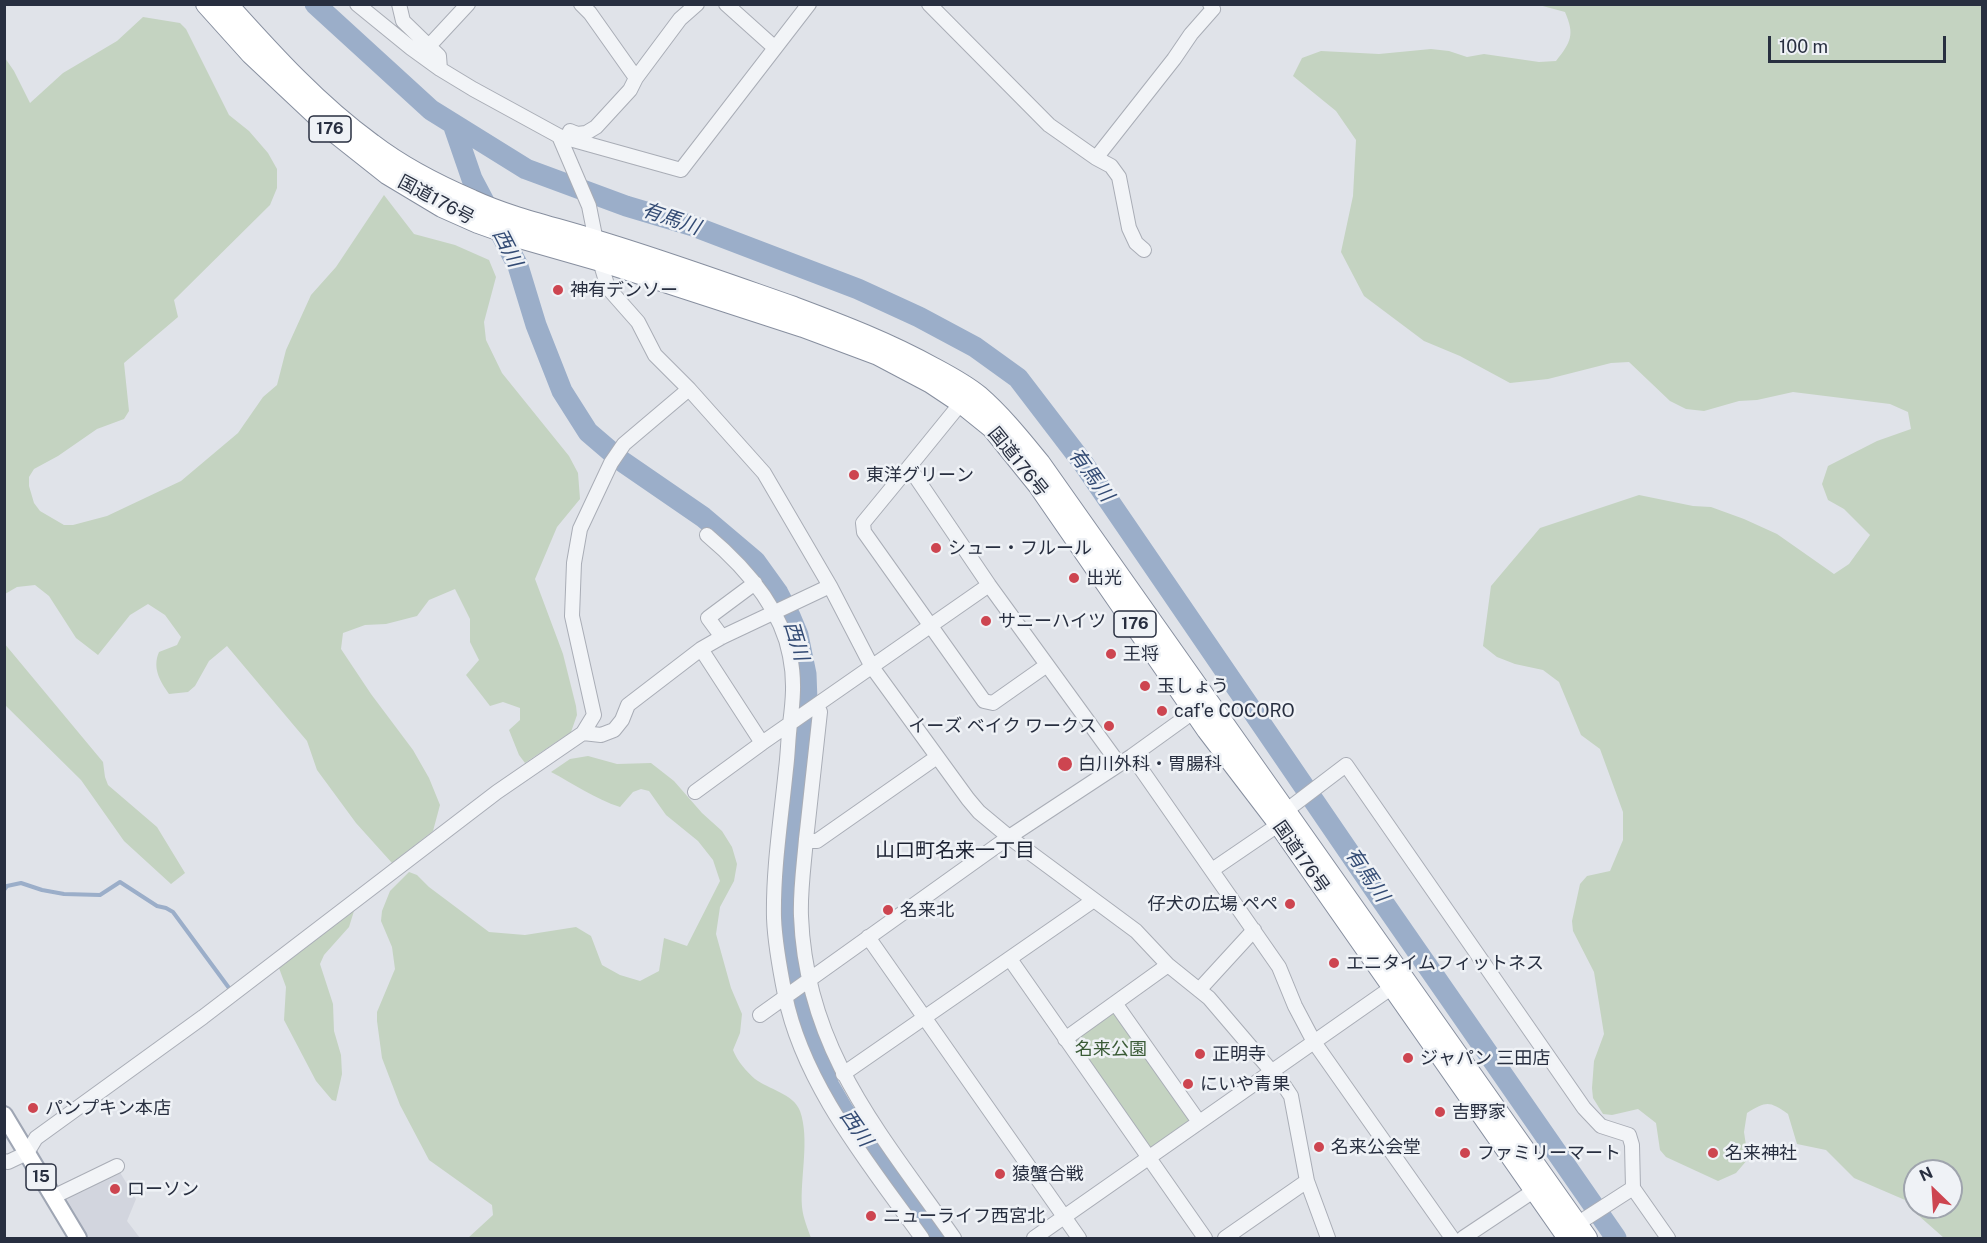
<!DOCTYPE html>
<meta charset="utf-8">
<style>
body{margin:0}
#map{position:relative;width:1987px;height:1243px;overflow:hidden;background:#e0e3e9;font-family:"Public Sans",sans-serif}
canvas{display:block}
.frame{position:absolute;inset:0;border:6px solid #282f40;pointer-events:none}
.north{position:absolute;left:1903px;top:1159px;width:60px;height:60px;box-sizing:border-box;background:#eff2f6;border:2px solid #9fa4ad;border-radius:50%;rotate:335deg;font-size:16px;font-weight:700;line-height:24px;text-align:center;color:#282f40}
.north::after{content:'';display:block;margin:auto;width:21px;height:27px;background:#cd4550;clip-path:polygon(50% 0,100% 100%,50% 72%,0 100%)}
.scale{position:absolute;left:1768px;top:36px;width:178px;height:27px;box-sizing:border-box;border:3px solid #282f40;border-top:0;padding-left:8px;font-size:18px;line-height:21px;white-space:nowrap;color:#282f40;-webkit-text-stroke:4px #eff2f6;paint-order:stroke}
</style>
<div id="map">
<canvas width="1987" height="1243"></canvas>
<div class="frame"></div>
<div class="north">N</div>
<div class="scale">100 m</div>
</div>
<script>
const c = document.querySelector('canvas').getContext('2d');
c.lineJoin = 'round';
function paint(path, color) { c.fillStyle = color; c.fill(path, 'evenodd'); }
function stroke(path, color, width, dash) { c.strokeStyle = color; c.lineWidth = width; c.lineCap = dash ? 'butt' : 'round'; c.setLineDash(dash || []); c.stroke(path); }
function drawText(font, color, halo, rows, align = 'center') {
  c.font = font + ' "Public Sans","Noto Sans JP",sans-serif'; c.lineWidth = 5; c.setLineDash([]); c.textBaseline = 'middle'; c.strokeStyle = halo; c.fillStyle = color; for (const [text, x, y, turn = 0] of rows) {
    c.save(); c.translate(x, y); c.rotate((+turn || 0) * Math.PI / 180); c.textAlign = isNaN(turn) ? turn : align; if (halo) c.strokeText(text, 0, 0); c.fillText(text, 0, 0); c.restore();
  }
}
paint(new Path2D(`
 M118,1169L136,1199L127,1221L140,1238H89L66,1198Z`), '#d2d5de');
paint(new Path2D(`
 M1539,5H1982V1238H1944L1910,1208L1905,1200L1854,1178L1826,1150L1797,1144L1788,1114C1769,1101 1767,1101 1747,1113L1744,1132L1748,1159L1736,1173L1718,1181L1666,1157L1660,1150L1656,1123L1638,1109L1612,1115L1603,1114L1593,1098L1592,1088L1594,1061L1604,1034L1594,972L1573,931L1572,921L1580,884L1587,876L1610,871L1623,840V812L1600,749L1581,735L1559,682L1543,670L1515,664L1497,657L1483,646L1491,586L1540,528L1639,495L1693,506L1711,507L1744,519L1777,534L1834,574L1849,564L1870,535L1844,509L1828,500L1822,484L1828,466L1877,441L1911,429L1908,412L1890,404L1793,392L1757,400L1739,401L1704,411L1686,409L1670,401L1629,362L1611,363L1548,379L1510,383L1460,356L1424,341L1364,296L1341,252L1353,196L1356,140L1336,111L1293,76L1302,58L1321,51L1379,54L1431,49L1449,51L1467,57L1484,54L1539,62L1556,61C1571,42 1575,35 1565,12ZM1915,1171H1951V1207H1915Z
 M143,17L180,23L186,29L229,115L249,131L268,153L277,169V188L270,205L174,300L178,317L124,363L129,411L124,419L97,429L58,456L34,469L29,477V486L34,503L40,511L64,525H73L107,516L181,481L238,433L263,397L277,385L286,350L311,295L336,267L384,195L414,234L455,245L489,260L496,277L484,322L486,340L502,373L569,456L578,473L580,499L557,527L535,579L563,654L576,706L577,715L571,732L525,763L519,755L509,730L520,720V708L503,702L490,706L466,675L479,660L470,642V619L455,589L429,600L417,616L386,624L365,625L343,633L341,649L371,694L413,750L429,778L440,805L433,831L392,863L356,823L317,770L307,741L227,646L209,661L195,686L188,692L169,694C160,681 152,668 159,652L177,645L181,637L165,615L148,604L130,615L98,655L76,638L49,596L35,585L17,587L5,594V58L14,71L30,103L63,73L117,41Z
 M4,643L103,762L105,777L108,785L157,827L185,873L171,884L124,841L81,780L5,705Z
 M588,756L617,764L651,763L674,781L702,813L722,831L732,847L737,864L734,881L720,907L716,934L731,988L742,1014L740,1033L733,1050C737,1061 747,1072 755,1079C768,1089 794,1094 800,1111C810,1139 800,1177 802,1207C803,1218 808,1229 811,1238H468L493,1215L492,1205L429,1160L400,1105L382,1058L377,1021V1012L395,969L392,947L381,921L382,911L390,891L409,872L417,875L429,887L489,932L525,935L576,927L591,936L602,965L620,975L640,981L659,971L664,938L687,946L720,881L713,860L698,841L666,815L649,791L641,789L633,792L620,807C595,799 574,784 551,772L570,759Z
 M354,911L349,927L324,955L320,964L333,1004L334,1031L341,1055L342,1074L336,1101L332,1100L316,1081L284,1020L286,987L279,968Z
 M1111,1011L1118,1013L1188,1113V1124L1153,1149L1147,1147L1074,1043L1076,1036Z`), '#c4d3c1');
stroke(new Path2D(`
 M4,890L7,886L21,883L42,890L64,894L100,895L120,882L157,906L166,908L173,912L229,988`), '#9baec9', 4);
stroke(new Path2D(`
 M315,4L431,110L526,169L626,206L693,226L858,289L919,317L975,347L1018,378L1083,463L1383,902L1616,1238
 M453,124L472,179L518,266L536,325L562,391L588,432L623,462L703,517L755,561L778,593L790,616L798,635L806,674L807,701L803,747L786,896L793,971L800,1009L829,1086L843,1110L934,1238`), '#9baec9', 21);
const minor = new Path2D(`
 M357,4L411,48L440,69L473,89L559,136L681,170L809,4
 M399,4L403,21L439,56L440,69
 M581,4L590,13L636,78
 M726,4L775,48
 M929,4L1049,125L1096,158L1111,166L1119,177L1129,228L1136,243L1144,250
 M429,46L468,4
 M570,131L577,134L586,133L596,127L630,90L636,78L680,19L697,4
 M559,136L589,206L600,261L608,288L638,322L655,355L689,389L764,473L830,586L872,667L968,799L979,812L1009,837L1136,931L1168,965L1209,998L1285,1087L1291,1096L1307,1181L1328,1238
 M1096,158L1174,59L1191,34L1213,9L1210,4
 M961,403L909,467L989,585L1119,764
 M909,467L863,523L864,532L984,701L993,703L1047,665
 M707,535C745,567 781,607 790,656C795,680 793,701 790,724C788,739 788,754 786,769C781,819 773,869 774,918C775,944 780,970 785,995C803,1085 870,1165 922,1238
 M722,637L708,618L755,583
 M701,649L762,743
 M817,705L820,712C815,755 811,797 806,839C804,864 800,890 801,916C806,1050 881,1134 954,1238
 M583,733L601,735L614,730L622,720L628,705L701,649L722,637L830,586
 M1132,756L1279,967L1295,1006L1314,1042L1452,1238
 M695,792L762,743L989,585
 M1279,816L1346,765L1584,1108L1601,1126L1629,1135L1632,1145L1633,1188L1668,1238
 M806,841H817L937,757
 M1212,870L1278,825
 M868,937L1079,1238
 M1010,959L1205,1238
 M1199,990L1254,930
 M1115,1003L1199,1122
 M760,1015L1009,837L1132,756L1200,707
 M1065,1039L1168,965
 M843,1074L1094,900
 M4,1161L8,1162L27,1153L36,1138L203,1017L497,792L583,733L594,715L572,616L574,563L580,529L611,463L624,444L689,389
 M53,1197L117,1166
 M1577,1224L1633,1188
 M1034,1238L1391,988
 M1225,1238L1307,1181
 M1463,1238L1541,1186`);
const major = new Path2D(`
 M4,1115L78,1238`);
const highway = new Path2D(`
 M206,4L251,54L334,132L387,174L442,207L478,223L523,239L600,261L803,327L878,355L931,383L961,403L992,428L1038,485L1207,730L1275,819L1568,1238
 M227,4C272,54 318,105 372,144C402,167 437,185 472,200C511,218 554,227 595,240C662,260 728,284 794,307C842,325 889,343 934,368C949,376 966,385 979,396C1002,416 1021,440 1040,463L1587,1238`);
stroke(minor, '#a9adb6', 16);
stroke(major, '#9fa6b4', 20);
stroke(highway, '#878f9f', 22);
stroke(minor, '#f2f4f7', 14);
stroke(major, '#fff', 16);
stroke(highway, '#fff', 20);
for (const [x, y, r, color] of [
 [558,290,6,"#cd4550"],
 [854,475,6,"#cd4550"],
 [936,548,6,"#cd4550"],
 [1074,578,6,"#cd4550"],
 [986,621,6,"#cd4550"],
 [1111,654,6,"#cd4550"],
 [1145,686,6,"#cd4550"],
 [1162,711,6,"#cd4550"],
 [1109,726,6,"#cd4550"],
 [1065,764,8,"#cd4550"],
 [1290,904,6,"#cd4550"],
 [888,910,6,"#cd4550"],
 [1334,963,6,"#cd4550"],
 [1200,1054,6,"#cd4550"],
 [1408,1058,6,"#cd4550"],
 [1188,1084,6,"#cd4550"],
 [33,1108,6,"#cd4550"],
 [1440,1112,6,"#cd4550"],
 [1319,1147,6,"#cd4550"],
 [1465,1153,6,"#cd4550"],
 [1713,1153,6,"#cd4550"],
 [1000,1174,6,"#cd4550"],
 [115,1189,6,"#cd4550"],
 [871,1216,6,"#cd4550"]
]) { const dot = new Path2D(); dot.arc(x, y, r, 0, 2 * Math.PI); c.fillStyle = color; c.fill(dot); stroke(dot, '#eff2f6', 2); }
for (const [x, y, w] of [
 [330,129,42],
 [1135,624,42],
 [41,1177,30]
]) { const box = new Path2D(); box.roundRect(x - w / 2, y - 13, w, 26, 4.5); c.fillStyle = '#eff2f6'; c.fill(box); stroke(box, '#282f40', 1.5); }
drawText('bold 16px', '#282f40', null, [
 ["176",330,129],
 ["176",1135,624],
 ["15",41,1177]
]);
drawText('18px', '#282f40', '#eff2f6', [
 ["国道176号",436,200,28],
 ["国道176号",1018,462,51],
 ["国道176号",1301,857,55]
]);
drawText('18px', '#282f40', '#eff2f6', [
 ["神有デンソー",570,290],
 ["東洋グリーン",866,475],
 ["シュー・フルール",948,548],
 ["出光",1086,578],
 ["サニーハイツ",998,621],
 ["王将",1123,654],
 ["玉しょう",1157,686],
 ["caf'e COCORO",1174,711],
 ["イーズ ベイク ワークス",1097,726,"right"],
 ["白川外科・胃腸科",1078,764],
 ["仔犬の広場 ペペ",1278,904,"right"],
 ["名来北",900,910],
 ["エニタイムフィットネス",1346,963],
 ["正明寺",1212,1054],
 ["ジャパン 三田店",1420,1058],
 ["にいや青果",1200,1084],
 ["パンプキン本店",45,1108],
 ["吉野家",1452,1112],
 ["名来公会堂",1331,1147],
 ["ファミリーマート",1477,1153],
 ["名来神社",1725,1153],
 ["猿蟹合戦",1012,1174],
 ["ローソン",127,1189],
 ["ニューライフ西宮北",883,1216]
], 'left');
drawText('18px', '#3a5b36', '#eff2f6', [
 ["名来公園",1111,1049]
]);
drawText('italic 20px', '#334b74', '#eff2f6', [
 ["有馬川",671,219,19],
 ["西川",507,248,63],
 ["有馬川",1091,475,54],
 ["西川",796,641,73],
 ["有馬川",1367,875,56],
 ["西川",856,1128,55]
]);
drawText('20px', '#1b2131', '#eff2f6', [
 ["山口町名来一丁目",955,851]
]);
</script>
